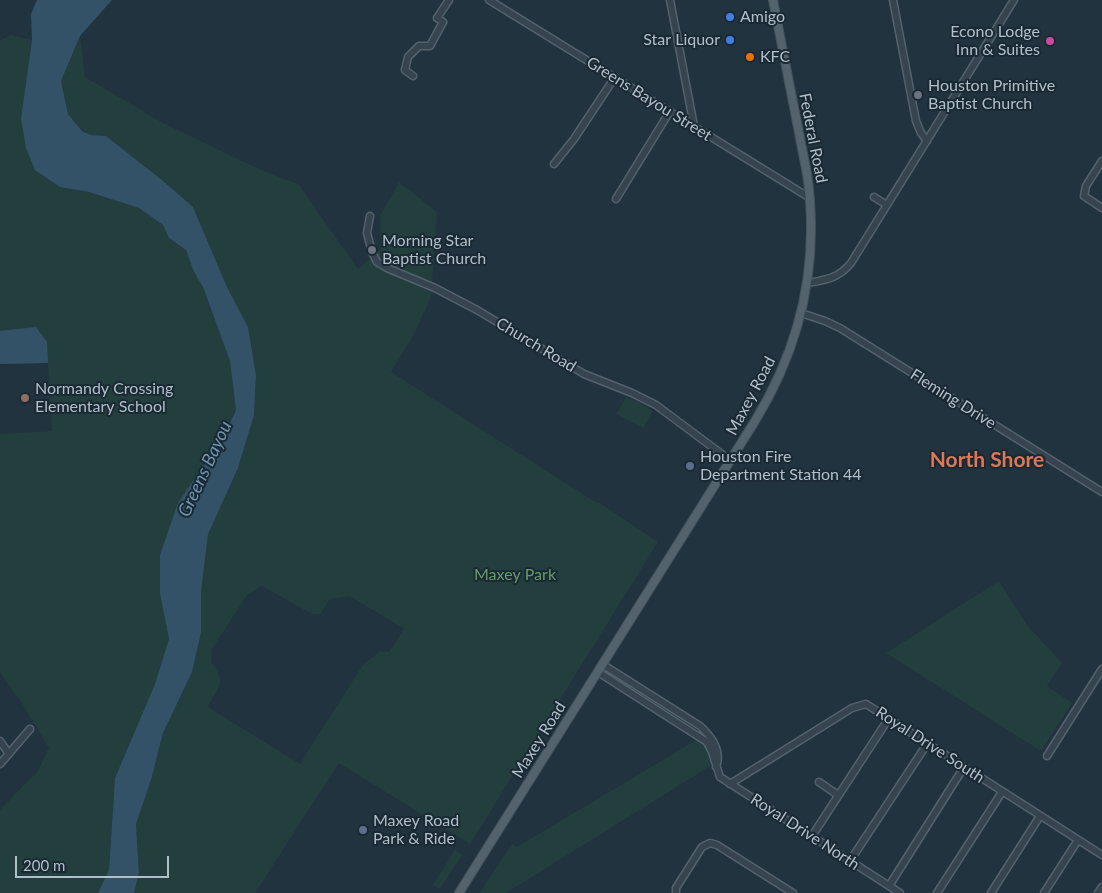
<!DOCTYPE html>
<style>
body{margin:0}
#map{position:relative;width:1102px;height:893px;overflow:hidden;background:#20333e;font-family:Lato,sans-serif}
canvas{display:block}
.scale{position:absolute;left:15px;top:856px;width:154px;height:22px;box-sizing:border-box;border:2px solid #b0bfc9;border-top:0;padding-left:6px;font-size:15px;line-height:18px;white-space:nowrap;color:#b0bfc9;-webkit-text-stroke:4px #1a2933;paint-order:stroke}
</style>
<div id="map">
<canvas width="1102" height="893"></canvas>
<div class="scale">200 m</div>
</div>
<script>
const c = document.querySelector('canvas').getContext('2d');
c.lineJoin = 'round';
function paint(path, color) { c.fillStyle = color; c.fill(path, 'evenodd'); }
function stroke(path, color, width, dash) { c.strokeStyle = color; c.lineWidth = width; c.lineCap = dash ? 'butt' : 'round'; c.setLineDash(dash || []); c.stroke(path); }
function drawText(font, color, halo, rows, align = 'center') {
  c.font = font + ' Lato,sans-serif'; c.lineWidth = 4; c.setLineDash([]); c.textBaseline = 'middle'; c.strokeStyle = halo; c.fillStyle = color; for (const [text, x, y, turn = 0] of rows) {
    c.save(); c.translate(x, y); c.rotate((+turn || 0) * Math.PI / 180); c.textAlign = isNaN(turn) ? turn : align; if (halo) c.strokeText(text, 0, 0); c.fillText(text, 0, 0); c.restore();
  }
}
paint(new Path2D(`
 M10,35L32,40L21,118L60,187L89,192L139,208L163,225L169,238L186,250L194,272L203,287L230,361L236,410L225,434L218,444L160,594L169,639L155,684L115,778L109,870L98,893H0V810L38,771L49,748L22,703L0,673V434L52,431L48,363L0,364V41Z
 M80,36L85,77L163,123L259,169L299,185L358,269L381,249L380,216L399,182L437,212L431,297L415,332L391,372L597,503H600L658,542L470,844L339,763L255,893H134L139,873L136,824L151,780L163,733L192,672L201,633V592L208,533L238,468L254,415L256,375L248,327L227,287L193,207L162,180L106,136L91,135L82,130L68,114L61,81ZM262,586L312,614H320L330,599L350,596L404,629L389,652L380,651L362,666L300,764L208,707C217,688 228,683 211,662L212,649L247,595Z
 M626,398L638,402L653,411L643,428L616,414Z
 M999,581L1027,625L1062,663L1047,686L1072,703L1041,751L886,653Z
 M698,739C708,746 710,753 712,765L506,893H480L512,844L517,847Z
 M455,850L462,855L440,889L433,885Z`), '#233f3d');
paint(new Path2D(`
 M37,0H112L80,36L61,81L68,114L82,131L91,135L106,136L162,180L193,207L227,287L248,327L256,375L254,415L238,468L208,534L201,592V633L192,672L163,733L151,780L136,824L139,873L134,893H98L109,870L115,778L155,684L169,639L160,594V555L178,503L225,434L236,410L230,361L203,287L194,272L186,250L169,238L163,225L139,208L89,192L60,187L35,170L26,148L21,118L32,40L31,14Z
 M36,327L47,342L48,363L0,364V331Z`), '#335267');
const minor = new Path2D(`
 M489,0L810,198
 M670,0L694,126
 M893,0L916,121L921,133L927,141
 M413,76L405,70L408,57L419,46H430L443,22L437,18L449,0
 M1102,161L1086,186L1084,196L1102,208
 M554,164L574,139L615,77
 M874,197L887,205
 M616,199L670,111
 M370,216L367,233L372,252L377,262L387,268L435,288L477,310L584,374L632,393L656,405L731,461
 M808,283C826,280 839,278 851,263L1014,0
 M801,313L825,321L840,328L1102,492
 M602,664L700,726C712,737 722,751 716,767
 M598,672L707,742L712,752L720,777L900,893
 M0,741L9,754
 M1047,756L1102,669
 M0,764L30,729
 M819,782L838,795
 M730,784L852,708L866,704L1102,855
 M812,836L889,718
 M850,861L927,744
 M889,886L964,767
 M676,893V888L702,847L710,843L717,845L793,893
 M937,893L1002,792
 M991,893L1040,816
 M1044,893L1078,840
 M1098,893L1102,887`);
const major = new Path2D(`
 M459,893L755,421C802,344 820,263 807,174L773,0`);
stroke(minor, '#53626c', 9);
stroke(major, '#41505a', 10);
stroke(minor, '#35444e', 6);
stroke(major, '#52636e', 8);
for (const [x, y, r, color] of [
 [730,17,5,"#3f7fe0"],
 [730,40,5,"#3f7fe0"],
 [1050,41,5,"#d1479c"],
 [750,57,5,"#e8710a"],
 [918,95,5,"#6b7280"],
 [372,250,5,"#6b7280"],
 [25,398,5,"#8d6e63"],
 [690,466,5,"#5c6f8a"],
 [363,830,5,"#5c6f8a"]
]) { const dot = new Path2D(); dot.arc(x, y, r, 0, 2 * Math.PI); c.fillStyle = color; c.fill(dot); stroke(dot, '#1a2933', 2); }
drawText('16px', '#b0bfc9', '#1a2933', [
 ["Amigo",740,17],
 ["Econo Lodge",1040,32,"right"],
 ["Inn & Suites",1040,50,"right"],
 ["Star Liquor",720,40,"right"],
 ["KFC",760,57],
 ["Houston Primitive",928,86],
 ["Baptist Church",928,104],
 ["Morning Star",382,241],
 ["Baptist Church",382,259],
 ["Normandy Crossing",35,389],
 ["Elementary School",35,407],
 ["Houston Fire",700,457],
 ["Department Station 44",700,475],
 ["Maxey Road",373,821],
 ["Park & Ride",373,839]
], 'left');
drawText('16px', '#b0bfc9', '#1a2933', [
 ["Greens Bayou Street",649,99,32],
 ["Federal Road",813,138,79],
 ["Church Road",536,345,31],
 ["Maxey Road",751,396,-62],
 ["Fleming Drive",953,399,32],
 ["Maxey Road",539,740,-58],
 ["Royal Drive South",930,745,33],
 ["Royal Drive North",805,832,33]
]);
drawText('16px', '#659d67', '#1a2933', [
 ["Maxey Park",515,575]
]);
drawText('italic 18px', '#6e96b0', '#1a2933', [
 ["Greens Bayou",205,469,-65]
]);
drawText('bold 21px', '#de7756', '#1a2933', [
 ["North Shore",987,460]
]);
</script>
